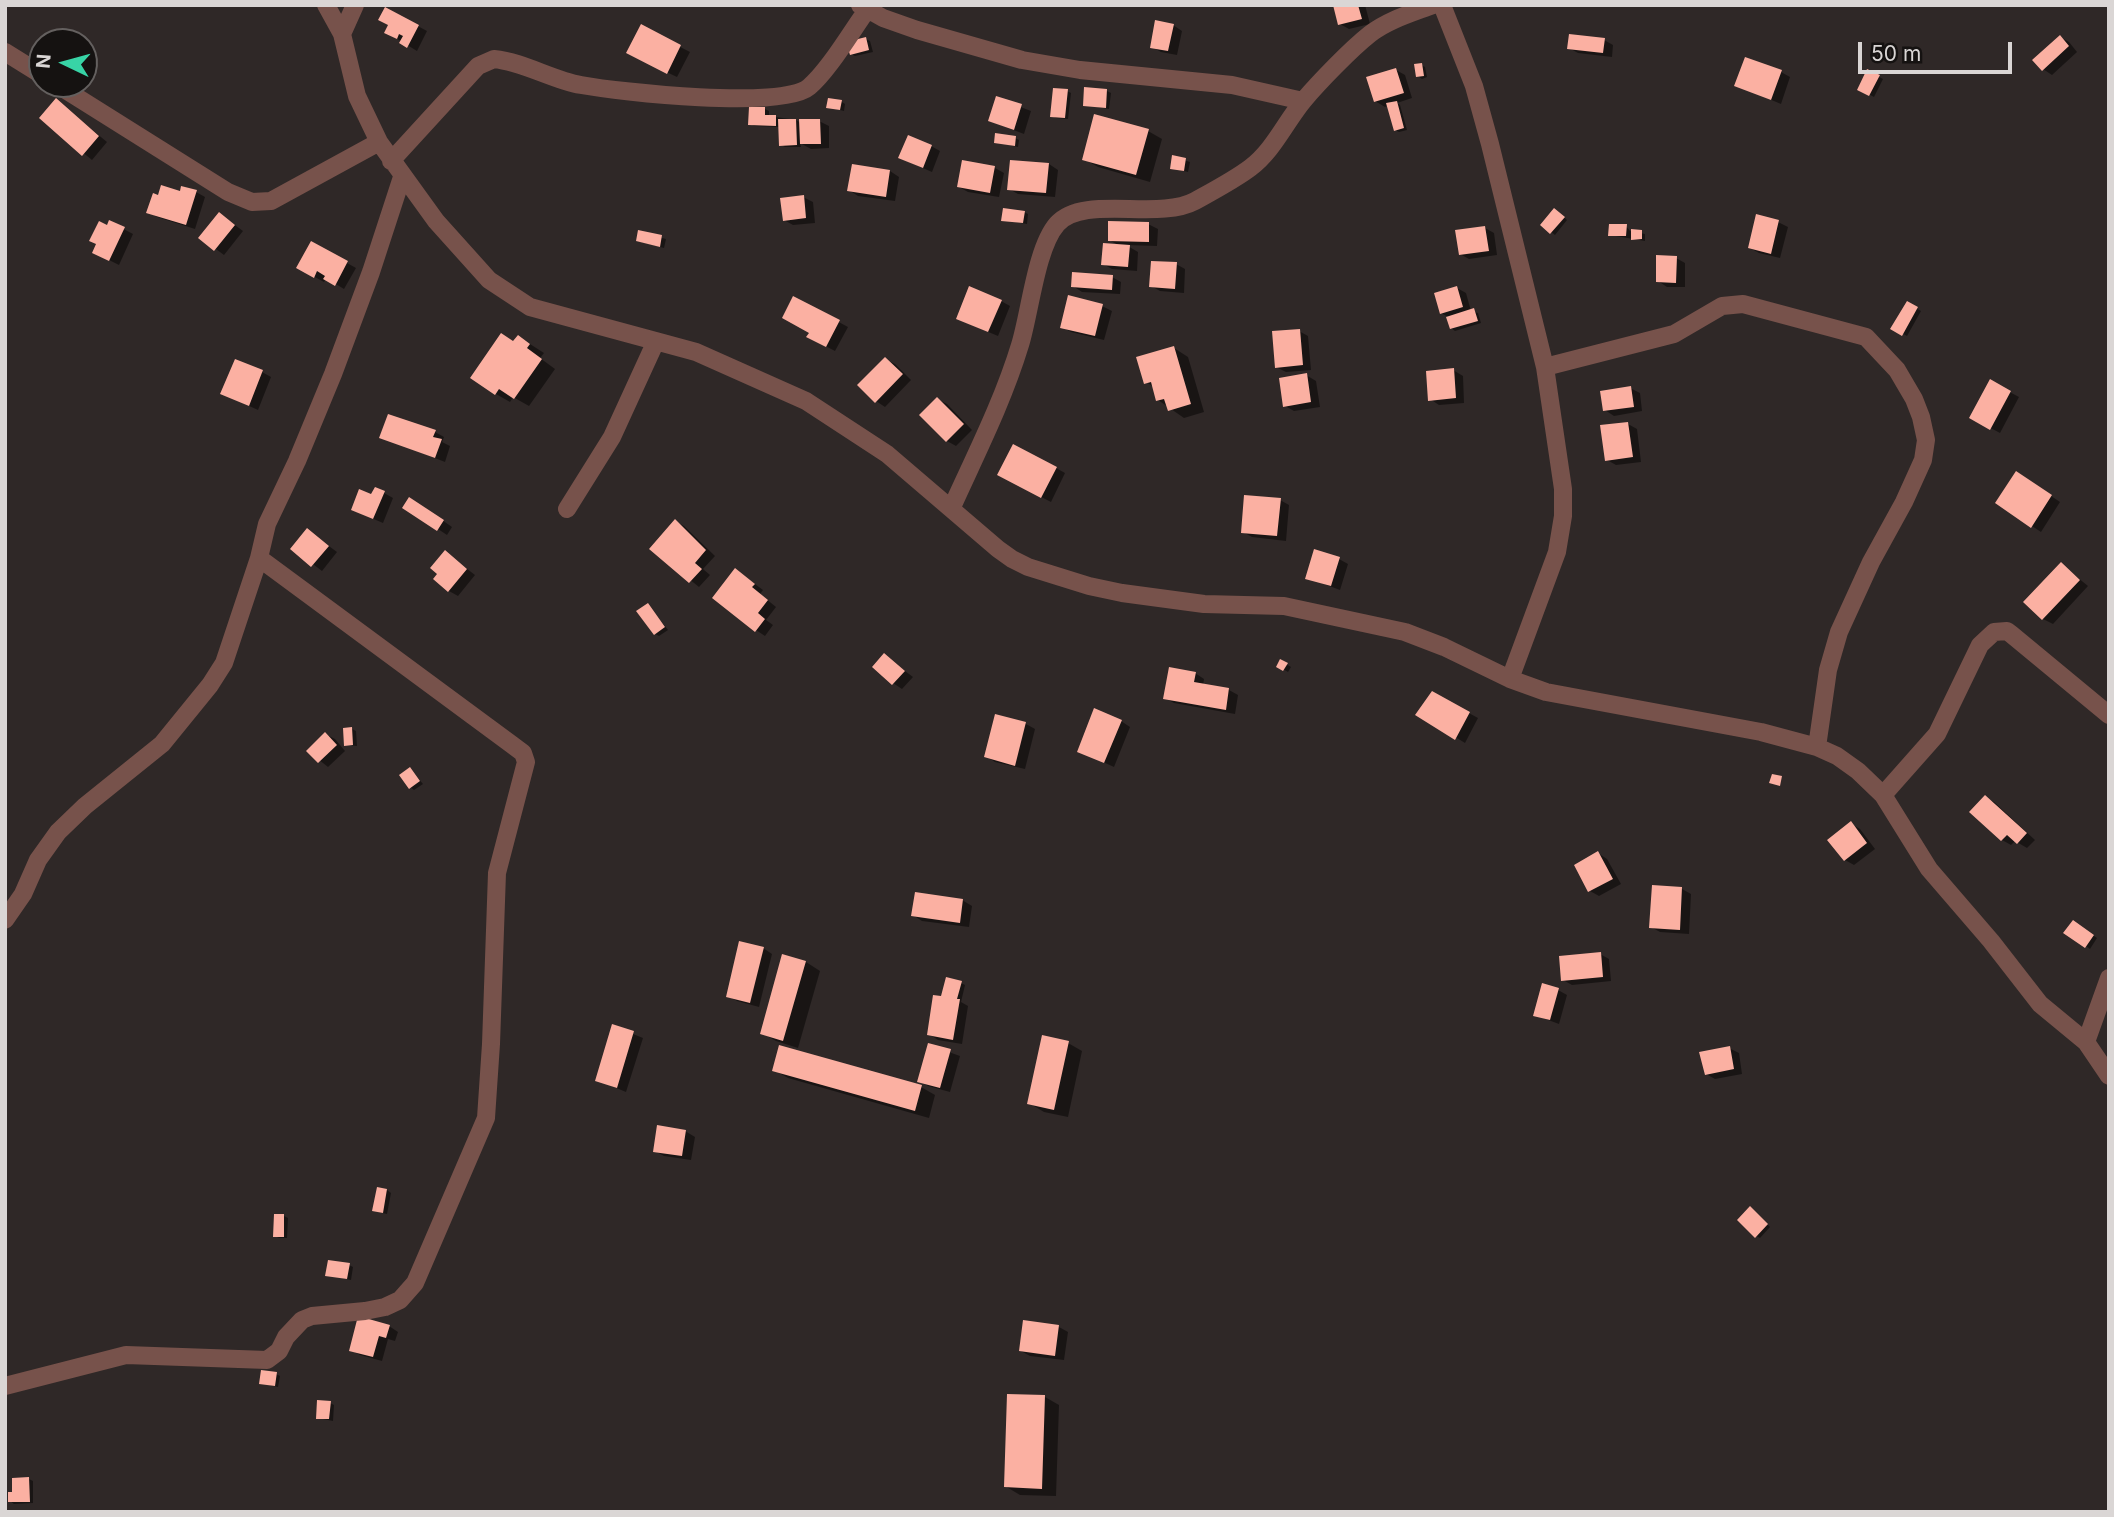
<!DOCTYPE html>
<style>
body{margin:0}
#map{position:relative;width:2114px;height:1517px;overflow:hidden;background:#2f2827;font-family:Inter,sans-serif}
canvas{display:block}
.frame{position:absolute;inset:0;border:7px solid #dad6d5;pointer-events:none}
.north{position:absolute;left:28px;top:28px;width:70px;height:70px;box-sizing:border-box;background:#151211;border:2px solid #64605f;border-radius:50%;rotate:275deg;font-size:19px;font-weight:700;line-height:28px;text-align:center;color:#dad6d5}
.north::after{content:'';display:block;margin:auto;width:24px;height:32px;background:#38d4a6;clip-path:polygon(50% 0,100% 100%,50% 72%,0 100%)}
.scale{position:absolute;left:1858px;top:42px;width:154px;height:32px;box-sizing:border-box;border:4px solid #dad6d5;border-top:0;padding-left:9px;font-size:21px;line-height:24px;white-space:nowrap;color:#dad6d5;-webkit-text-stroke:5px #151211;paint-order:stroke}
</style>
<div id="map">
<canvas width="2114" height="1517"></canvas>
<div class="frame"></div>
<div class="north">N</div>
<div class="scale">50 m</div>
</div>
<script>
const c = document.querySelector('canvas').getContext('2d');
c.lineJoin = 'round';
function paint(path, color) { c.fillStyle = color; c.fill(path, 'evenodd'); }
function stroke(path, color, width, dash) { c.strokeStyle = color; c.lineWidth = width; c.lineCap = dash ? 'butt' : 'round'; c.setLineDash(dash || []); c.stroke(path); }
paint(new Path2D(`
 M1335,5H1365L1370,24L1349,29L1340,24Z
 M386,9L427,31L417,51L386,32L390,25Z
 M1173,25L1182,31L1177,55L1161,52L1152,47Z
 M641,27L690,52L677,77L637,58Z
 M2060,37L2069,42L2077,52L2052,75L2043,69Z
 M866,39L870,41L873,52L855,56L851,54Z
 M1604,40L1613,45L1612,57L1578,53L1569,48Z
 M1421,65L1425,67L1427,77L1422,79L1418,76Z
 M1396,70L1405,75L1412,98L1397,103L1400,105L1407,130L1399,132L1395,130L1388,105L1385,107L1375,101Z
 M1868,71L1883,79L1874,97L1859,89Z
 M1781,72L1790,77L1781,104L1736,85Z
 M1067,91L1071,93L1068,119L1056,118L1052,116Z
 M1107,91L1111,93L1109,109L1085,105Z
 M997,98L1031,111L1024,134L990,121Z
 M57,101L107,142L92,160L41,118Z
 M842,102L845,104L844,111L828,107Z
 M765,109L769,111V116L796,120L801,123L819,121L829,126V148L811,149L800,143L801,147H785L781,145L780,127L754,126L750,124Z
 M1148,131L1162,139L1150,182L1098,167L1084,159Z
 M1015,138L1019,140L1018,147L996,142Z
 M931,146L940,151L932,172L900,158Z
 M1174,157L1190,162L1188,172L1172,168Z
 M1049,164L1058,170L1055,197L1018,194L1009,189Z
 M995,168L1004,173L999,197L968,192L959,187Z
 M890,171L899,177L895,201L858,196L849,190Z
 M196,192L205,197L195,229L157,217L148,212L159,197Z
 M803,197L813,202L815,223L793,225L784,220Z
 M1024,212L1028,214L1027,224L1003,220Z
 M1558,212L1567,220L1555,235L1542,225Z
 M228,220L243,231L224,255L201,238Z
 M110,222L133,234L119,265L103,257Z
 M1778,222L1788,227L1780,258L1759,253L1750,248Z
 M1148,224L1158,229L1157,246L1126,245L1138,252L1137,271L1112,269L1103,264L1120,246L1109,240Z
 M1626,226L1630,231L1645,234V241L1610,235Z
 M1485,228L1494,233L1497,255L1469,259L1460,254Z
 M639,232L666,239L664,248L638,241Z
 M311,243L356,268L344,289L326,278L324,282L298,268Z
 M1676,258L1685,263V287H1667L1658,281Z
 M1176,264L1185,269L1184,293L1160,291L1151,286Z
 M1112,277L1121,282L1120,294L1082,292L1073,286Z
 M1457,288L1466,293L1471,311L1478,313L1481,323L1455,331L1451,328L1450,318L1441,313Z
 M794,298L848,327L835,351L808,337L811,332Z
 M1001,301L1010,306L998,336L967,323Z
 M1907,303L1921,311L1907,336L1893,328Z
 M1102,306L1112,311L1104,340L1071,332L1062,327Z
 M1299,331L1308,336L1311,370L1286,372L1276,367Z
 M519,337L544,353L540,358L555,369L529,406L513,397L510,402L496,394Z
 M1174,348L1188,357L1204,412L1184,418L1158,400L1154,387L1146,382Z
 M885,359L895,364L911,380L885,407L876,401Z
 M1453,370L1463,376L1464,403L1439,405L1430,399Z
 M262,372L271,377L258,410L223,394Z
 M1306,375L1316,381L1320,407L1294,411L1285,406Z
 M1991,382L2019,397L2000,433L1972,418Z
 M1630,388L1640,393L1642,411L1614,416L1605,410Z
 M937,399L947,404L972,430L956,446L947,441Z
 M1628,424L1637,429L1641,462L1616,465L1607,460Z
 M435,432L444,437L442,442L450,446L445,462L381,437Z
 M1056,468L1065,473L1051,502L1008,480Z
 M2026,479L2060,502L2041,532L2032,526Z
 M384,493L393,498L383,523L362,514L372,496Z
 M1280,500L1289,505L1286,541L1252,537L1243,532Z
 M419,504L452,527L447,535L405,507Z
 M675,521L684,526L715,556L703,569L710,575L699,587L652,549Z
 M307,530L337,552L322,571L292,548Z
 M445,552L475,575L458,596L449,591Z
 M1339,559L1348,564L1340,590L1308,578Z
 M2061,564L2088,586L2053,624L2043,619L2026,602Z
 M736,570L763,590L760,594L776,607L766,620L773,625L765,636L756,630Z
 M648,605L668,630L659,636L655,634Z
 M885,656L913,677L902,689L893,683Z
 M1281,661L1291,667L1288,672L1278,666Z
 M1195,673L1204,679L1203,686L1229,690L1238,695L1235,714L1174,703L1165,698Z
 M1432,693L1478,718L1465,743L1418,714Z
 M996,716L1026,724L1035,729L1025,769L995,762L986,756Z
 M1121,721L1130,727L1114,767L1079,751Z
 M352,729L356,731L357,746L346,745Z
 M325,734L335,739L345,751L328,767L308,751Z
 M410,769L423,784L414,790L410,787Z
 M1985,797L1994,802L2035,840L2027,848L2015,841L2011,845L2002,840L1972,812Z
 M1851,824L1860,829L1875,849L1854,865L1845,860Z
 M1598,853L1607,859L1621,884L1599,896L1590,891Z
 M1682,889L1691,894L1689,934L1660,932L1651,927Z
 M962,900L972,906L969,927L922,921L913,915Z
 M2073,922L2097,938L2090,949L2066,932Z
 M763,948L772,954L759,1007L737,1001L728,996Z
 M1600,954L1609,959L1611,981L1572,985L1563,980Z
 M806,962L820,971L798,1048L776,1041L762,1033Z
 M961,983L965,985L961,1002L968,1006L962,1044L938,1040L929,1034L942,998Z
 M1558,990L1567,995L1559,1024L1535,1015Z
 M613,1026L643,1038L626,1092L597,1080Z
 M1068,1043L1082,1051L1068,1117L1044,1112L1029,1103Z
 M929,1045L960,1056L950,1092L928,1086L919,1081Z
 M1729,1048L1739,1053L1742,1074L1715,1079L1706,1074Z
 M774,1070L921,1087L935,1095L929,1118L788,1078Z
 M685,1131L695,1137L691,1160L664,1156L655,1151Z
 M387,1190L391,1193L387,1214L378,1212L374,1210Z
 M1754,1211L1770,1227L1760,1238L1756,1236Z
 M284,1216L288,1218L287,1238H279L275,1236Z
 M349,1265L353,1267L351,1280L327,1275Z
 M389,1326L398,1332L395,1341L388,1339L382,1361L360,1355L351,1350Z
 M1059,1327L1068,1332L1064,1360L1030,1356L1021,1351Z
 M276,1374L280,1376L278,1387L261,1383Z
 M1045,1397L1059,1405L1056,1496L1020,1495L1005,1486Z
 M330,1403L334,1405L333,1421L318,1418Z
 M29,1479L33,1481V1503L14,1504L10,1501Z`), '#0007');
paint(new Path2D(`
 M1333,5H1358L1362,19L1338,25Z
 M385,7L419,25L407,48L399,43L403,36L399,34L397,39L384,33L388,25L378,20Z
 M1155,20L1174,24L1168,51L1150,48Z
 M641,24L681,45L667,74L626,53Z
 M1569,34L1605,38L1603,53L1567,49Z
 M2060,35L2069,46L2042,71L2032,60Z
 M866,37L869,50L850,55L846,42Z
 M1745,57L1782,70L1771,100L1734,86Z
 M1422,63L1424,76L1416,77L1414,64Z
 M1396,68L1404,93L1374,102L1366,77Z
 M1867,69L1880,75L1869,96L1857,90Z
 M1084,87L1107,89L1106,108L1083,106Z
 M1053,88L1068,89L1065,118L1050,117Z
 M996,96L1022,104L1014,130L988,121Z
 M56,98L99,136L82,156L39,118Z
 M828,98L842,100L840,110L826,108Z
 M1397,101L1404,128L1394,131L1386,103Z
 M749,107H765V115H776V126L748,125Z
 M1094,114L1149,129L1136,175L1082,160Z
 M778,119H796L797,145L779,146Z
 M799,119H820L821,144H800Z
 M995,133L1016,136L1015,146L994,143Z
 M908,135L932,145L923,168L898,158Z
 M1172,155L1186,158L1184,171L1170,169Z
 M962,160L995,166L990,193L957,187Z
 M1010,160L1049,163L1046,193L1007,190Z
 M852,164L890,170L886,197L847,191Z
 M161,185L180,191L181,186L197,190L186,225L146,213L153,193L158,195Z
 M804,195L806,218L783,221L780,198Z
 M1003,208L1025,211L1023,223L1001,221Z
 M1554,208L1565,217L1550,234L1540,225Z
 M219,212L235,225L214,251L198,238Z
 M1756,214L1779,220L1771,254L1748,248Z
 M109,220L125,227L109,261L92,253L96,244L89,241L99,221L107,225Z
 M1108,221L1149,222V242L1108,241Z
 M1609,224H1627L1626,236H1608Z
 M1485,226L1489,251L1459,255L1455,230Z
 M1631,229L1642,230V239L1631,240Z
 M638,230L662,235L660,247L636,241Z
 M311,241L348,261L335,286L323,279L325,276L317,271L314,278L296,268Z
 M1103,243L1130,245L1128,267L1101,265Z
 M1656,255L1677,256L1676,283L1656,282Z
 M1151,261L1177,262L1175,289L1149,287Z
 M1072,272L1113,275L1112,290L1071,287Z
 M969,286L1002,300L988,332L956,319Z
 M1457,286L1463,307L1440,314L1434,293Z
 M1068,295L1103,304L1095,336L1060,328Z
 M793,296L840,320L826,347L806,337L809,333L782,318Z
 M1907,301L1918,307L1902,336L1890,329Z
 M1474,308L1478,321L1450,329L1446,317Z
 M1300,329L1303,365L1275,368L1272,331Z
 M501,333L513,341L518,335L530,344L527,348L542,359L514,399L499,389L495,395L470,378Z
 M1174,346L1191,404L1168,411L1164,399L1156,401L1151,382L1144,384L1136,357Z
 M885,357L903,374L875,403L857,385Z
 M235,359L263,370L249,406L220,394Z
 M1454,368L1456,398L1428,401L1426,371Z
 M1307,373L1311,402L1283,407L1279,378Z
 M1990,379L2011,391L1990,430L1969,418Z
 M1631,386L1634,407L1603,411L1600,391Z
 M937,397L964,424L946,442L919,415Z
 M388,414L436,430L433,437L442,439L435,458L379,438Z
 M1628,422L1633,457L1605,461L1600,425Z
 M1013,444L1057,467L1041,498L997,475Z
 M2016,471L2052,495L2031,528L1995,503Z
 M375,487L385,491L373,519L351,510L359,489L371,494Z
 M1244,495L1281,498L1277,536L1241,533Z
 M409,497L444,520L437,531L402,508Z
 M675,519L706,550L695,563L702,569L689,583L649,549Z
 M307,528L329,546L311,567L290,549Z
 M1314,549L1340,557L1331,586L1305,579Z
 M445,550L467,569L448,592L433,579L437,574L430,568Z
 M2061,562L2080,580L2042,620L2023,602Z
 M735,568L755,584L752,587L768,600L758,613L765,619L755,632L712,598Z
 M648,603L665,627L654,635L636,611Z
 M884,653L905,671L892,685L872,667Z
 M1280,659L1288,663L1283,671L1276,667Z
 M1169,667L1196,672L1194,682L1229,688L1226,710L1163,699Z
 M1432,691L1470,712L1455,740L1415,715Z
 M1094,708L1122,720L1104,763L1077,752Z
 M995,714L1026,722L1015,766L984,757Z
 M352,727L353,745L344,746L343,728Z
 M325,732L337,745L318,763L306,751Z
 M410,767L420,781L409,789L399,775Z
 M1772,774L1782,776L1780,786L1769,783Z
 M1985,795L2027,833L2017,844L2007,835L2001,841L1969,812Z
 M1851,821L1867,843L1844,861L1827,840Z
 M1598,851L1613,879L1588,892L1574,865Z
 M1652,885L1682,887L1680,930L1649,928Z
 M915,892L963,899L960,923L911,916Z
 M2073,920L2094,935L2085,948L2063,933Z
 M739,941L764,947L750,1003L726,997Z
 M1601,952L1603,977L1561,981L1559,956Z
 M782,954L806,961L783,1041L760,1034Z
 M946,977L962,981L957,999H960L953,1040L927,1035L933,995L941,996Z
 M1542,983L1559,988L1550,1020L1533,1016Z
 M612,1024L634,1031L617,1088L595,1081Z
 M1042,1035L1069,1041L1054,1110L1027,1104Z
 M928,1043L951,1049L940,1088L917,1082Z
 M779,1045L922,1085L915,1111L772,1071Z
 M1730,1046L1734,1069L1705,1075L1699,1052Z
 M657,1125L686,1130L682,1156L653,1152Z
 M377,1187L387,1189L383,1213L372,1211Z
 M1750,1206L1768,1224L1755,1238L1737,1220Z
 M274,1214H284V1237H273Z
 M328,1260L350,1263L347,1279L325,1276Z
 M358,1316L390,1325L386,1338L379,1336L373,1357L349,1351Z
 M1023,1320L1059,1325L1055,1356L1019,1351Z
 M261,1370L277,1372L275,1386L259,1384Z
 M1007,1394L1045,1395L1042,1489L1004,1487Z
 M317,1400L331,1401L329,1419H316Z
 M29,1477L30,1502H8V1492H12V1478Z`), '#fbb0a2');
stroke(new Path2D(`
 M326,5L342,34L357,96L379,142L436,221L489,280L530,307L696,352L806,401L887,454L998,549L1012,559L1028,567L1089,586L1122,593L1204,604L1284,606L1405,632L1444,647L1510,679L1546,692L1761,732L1817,747L1837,756L1858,771L1883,795L1929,869L1991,941L2040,1004L2086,1042L2109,1076
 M860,5L883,18L917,30L1022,60L1080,70L1232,85L1303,101
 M1442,5L1474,86L1490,144L1545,367L1563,489V516L1557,552L1510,679
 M342,34L355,5
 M5,52L42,75
 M56,84L228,192L252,202L271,201L379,142
 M391,161L478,66L494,59C524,62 552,80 581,85C620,92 782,110 809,87C829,70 851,32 867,10
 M1545,367L1674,334L1722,306L1743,304L1866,337L1897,370L1914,399L1921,417L1926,440L1923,460L1904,502L1871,562L1839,632L1828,670L1817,747
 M952,507C976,454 1003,401 1020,345C1030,313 1036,248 1057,224C1083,194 1158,221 1195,201C1213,191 1234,180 1250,168C1273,151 1285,123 1303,101C1319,82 1351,49 1370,34C1388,20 1412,13 1433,5
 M567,509L612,437L656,341
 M1883,795L1937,734L1980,645L1994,632L2007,631L2011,634L2109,715
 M5,920L23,894L38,860L58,832L85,806L162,744L210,685L224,663L259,558L267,524L297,461L333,374L371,272L402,177
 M2086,1042L2109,978
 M5,1386L126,1355L267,1360L279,1351L286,1337L302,1320L312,1316L365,1311L385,1307L400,1300L415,1283L486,1118L491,1044L497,873L526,762L523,753L511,744L259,558`), '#77524b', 18);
</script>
